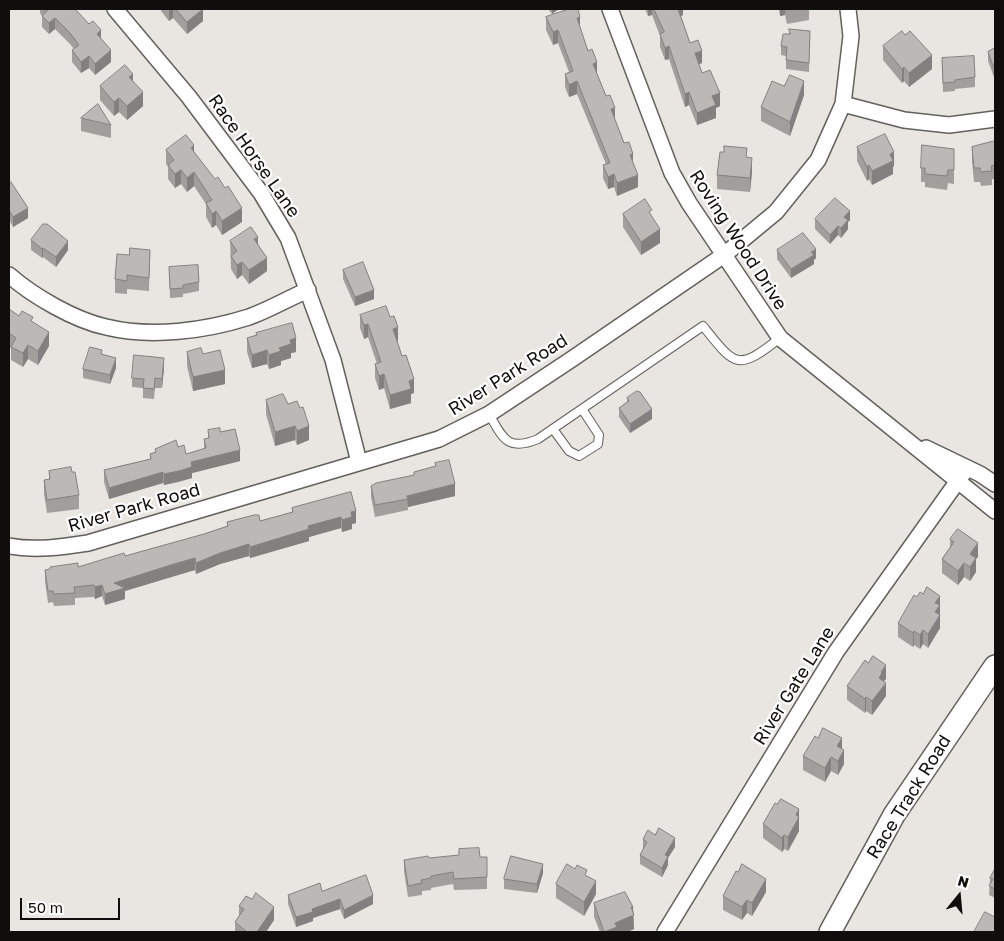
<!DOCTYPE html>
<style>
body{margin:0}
#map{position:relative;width:1004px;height:941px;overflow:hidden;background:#e9e6e2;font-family:"Golos Text",sans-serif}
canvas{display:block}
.frame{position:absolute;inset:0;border:10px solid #0f0e0d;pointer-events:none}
.north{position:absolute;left:934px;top:871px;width:50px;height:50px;-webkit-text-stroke:4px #fff;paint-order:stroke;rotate:17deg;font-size:14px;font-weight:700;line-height:20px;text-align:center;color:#0f0e0d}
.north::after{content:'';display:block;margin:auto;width:18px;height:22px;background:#0f0e0d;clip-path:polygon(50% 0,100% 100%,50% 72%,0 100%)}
.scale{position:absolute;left:20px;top:898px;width:100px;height:22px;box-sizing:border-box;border:2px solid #0f0e0d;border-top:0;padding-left:6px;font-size:15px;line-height:18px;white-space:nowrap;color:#0f0e0d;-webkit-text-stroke:4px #fff;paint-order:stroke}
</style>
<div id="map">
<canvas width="1004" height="941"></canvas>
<div class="frame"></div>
<div class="north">N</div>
<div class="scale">50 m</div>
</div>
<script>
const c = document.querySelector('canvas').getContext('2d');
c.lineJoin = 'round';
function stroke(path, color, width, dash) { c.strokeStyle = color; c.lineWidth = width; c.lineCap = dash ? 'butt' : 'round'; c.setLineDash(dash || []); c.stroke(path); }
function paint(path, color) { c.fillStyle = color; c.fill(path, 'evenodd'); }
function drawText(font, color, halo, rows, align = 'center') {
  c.font = font + ' "Golos Text",sans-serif'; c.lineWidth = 4.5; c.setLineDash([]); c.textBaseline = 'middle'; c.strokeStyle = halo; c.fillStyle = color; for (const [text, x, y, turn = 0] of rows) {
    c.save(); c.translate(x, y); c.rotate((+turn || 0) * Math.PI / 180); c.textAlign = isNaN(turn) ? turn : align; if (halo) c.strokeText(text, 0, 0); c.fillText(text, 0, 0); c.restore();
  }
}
const lane = new Path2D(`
 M489,414C503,438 507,452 538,439L703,326C735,366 737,372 780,338
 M553,429L569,451L579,456L598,444L599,435L582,409`);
const street = new Path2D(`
 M115,9L189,97L261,193L288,238L333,360L359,462
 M610,9L672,173L689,203L780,338L995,511
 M843,104L904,120L949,125L995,119
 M9,275C33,296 74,320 106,327C151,338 205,331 249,317C269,310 289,298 308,290
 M926,448L980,474L995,484
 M9,546C35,551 62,547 88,543L439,439L489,414L572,359L724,255L776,212L818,160L843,104L851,36L848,9
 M665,932L836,652L967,468`);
const secondary = new Path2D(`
 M830,932L894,815L995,666`);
stroke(lane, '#63605d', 10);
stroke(street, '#63605d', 18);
stroke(secondary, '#63605d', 24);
stroke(lane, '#fff', 8);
stroke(street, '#fff', 15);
stroke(secondary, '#fff', 21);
paint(new Path2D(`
 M40,9H75L101,38L111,62L95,75L89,68L81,73L72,62V50L74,49L70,44L55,29L49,34L42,27V16L40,13Z
 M161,9H203V21L187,34L173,18L169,21L161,11Z
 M548,9H559L552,14Z
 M645,9H683V15L681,16L690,43L702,63L699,64L702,73L720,106L716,108V118L697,125L689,105L685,107L669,59L665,60L660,47V36L652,15L648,16Z
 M779,9H809V20L787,24L785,15L780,16Z
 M546,17L580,29L615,120L633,164L638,187L617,196L614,187L608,189L603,178V165L606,164L577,94L569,97L565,87V74L569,72L558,43L553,45L546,30Z
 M789,29L810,31L809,72L786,69V56L781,55V46L789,34Z
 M905,35L932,69L909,87L904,81L902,83L883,60V46Z
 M995,48V80L988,61V52Z
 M942,58L975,77V87L955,89V91L943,92Z
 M133,81L143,106L127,120L119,112L114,116L100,100V86Z
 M784,86L804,95L790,136L761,121V107Z
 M81,118L111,125V138L81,131Z
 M995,141V179H992V185L981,186L980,182H974L972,161V147Z
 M857,147L894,166L893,167V174L872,185L869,179L867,181L857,161Z
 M166,150L194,152L242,222L222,235L216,225L212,228L206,217V204L194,186L187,192L181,184L175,188L168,179V167L166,164Z
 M954,163V184L948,183L947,190L925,187V182H921V168Z
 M752,172L750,192L717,189V175Z
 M9,184L28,218L13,227L9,219Z
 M623,214L652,216L660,243L641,255L623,227Z
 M815,219L850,220L848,222V229L841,238L838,235L830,244L815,229Z
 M31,240L68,250L56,267L43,257L42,258L31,250Z
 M230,241L258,244L267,271L249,284L242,275L237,279L231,269Z
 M150,250L149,291L127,289V294L115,293V279L129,255Z
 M777,250L816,258L814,260V264L791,278L777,259Z
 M169,267L199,282V291L183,294V297L170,298Z
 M343,270L374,299L355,306L343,279Z
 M9,309L19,316L33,322L49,346L38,365L28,359L23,367L11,360V348L9,347Z
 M360,315L398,341H397L414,393L411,394V403L390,409L384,388L379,390L375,378V364H377L368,337L364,339L360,328Z
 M256,333L296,352L291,353V358L281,361V365L269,369L267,364L252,368L247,352V338L256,335Z
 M187,352L203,354L225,384L193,391L187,366Z
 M102,354L116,368L110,384L83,378V369Z
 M164,368L162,388H155L154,399L143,398V388L132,387V378Z
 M627,398L652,419L630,433L619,417V408L627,402Z
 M266,400L288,404L309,440L297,445L295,440L275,446L266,414Z
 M208,430L220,432L240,461L192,473V478L179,482L164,485L163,483L109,499L104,482V470L150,459V454L155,453V449L178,447L186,454L204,449V439L208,438Z
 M435,463L455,496L408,507V510L375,517L371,497V486L414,476V472L435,467Z
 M49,471L72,472L79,495V509L47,513L44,494V480H49Z
 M351,492L356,523L352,524V529L342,532L341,528L309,537V541L250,558L249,556L220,564L196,574L195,570L174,576L125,591V599L105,605L102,596L95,599L94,597L75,598V605L54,606L53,602L48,603L45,581V570L78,567L125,556L204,534L227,526V522L260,521L292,512V508Z
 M950,539L978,557L976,559V572L970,581L964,577L958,585L942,573V559L950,547Z
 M940,610V628L928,648L923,644L920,649L914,645L913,647L898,637V623Z
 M886,679L884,681L886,696L872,715L866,711L865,713L847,700V686Z
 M842,749L844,764L838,775L831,771L825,782L803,770V756Z
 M777,804L799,809V831L788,851L784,849L782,852L763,838V824Z
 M643,839L675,847L668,858V865L662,877L640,864V855L643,849Z
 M487,857V889L454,890L453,884L431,888V890L422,891V895L408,897L404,871V860L429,858Z
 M995,869V898L989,895L990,878Z
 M543,873L537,893L504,889V879Z
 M587,876L596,894L584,916L556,898V884Z
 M322,891L373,904L344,919L340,909L313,918V921L296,927L288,904V895Z
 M766,892L752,916L747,913L742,920L723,910V896Z
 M594,903L633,914L634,929L627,932H600L594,917Z
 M239,906L274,920L266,932H235V922L239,916Z`), '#a19e9c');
paint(new Path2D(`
 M169,9H173V18L169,21Z
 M203,9V21L187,34V22Z
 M552,9H559L552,14Z
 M648,9H652V15L648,16Z
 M677,9H683V15L677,18Z
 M780,9H785V15L780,16Z
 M580,17V29L577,18Z
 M55,18V29L49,34V23Z
 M101,30V42L97,34Z
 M558,30V43L553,45V32Z
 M669,46V59L665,60V48Z
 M111,50V62L95,75V64Z
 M702,51V63L695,66V53Z
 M932,55V69L909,87V73Z
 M89,56V68L81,73V62Z
 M597,62V75L593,64Z
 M904,67V81L902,83V69Z
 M133,74V88L129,77Z
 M577,81V94L569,97V85Z
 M804,81V95L790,136V122Z
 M143,92V106L127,120V106Z
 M689,92V105L685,107V94Z
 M720,93V106L716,108V118L697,125V113L712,96Z
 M119,98V112L114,116V102Z
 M615,108V120L611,109Z
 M194,145V159L191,148Z
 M894,152V166L893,167V174L872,185V171L890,154Z
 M633,154V166L630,155Z
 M752,158V172L750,192V178Z
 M869,165V179L867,181V167Z
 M181,170V184L175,188V174Z
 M194,172V186L187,192V178Z
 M614,174V187L608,189V177Z
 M638,175V187L617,196V183Z
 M28,208V218L13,227V217Z
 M242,208V222L222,235V221Z
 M216,211V225L212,228V214Z
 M850,211V220L848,222V229L841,238V228L844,217Z
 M838,226V235L830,244V235Z
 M660,229V243L641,255V242Z
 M258,237V251L254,239Z
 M68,241V250L56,267V257Z
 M43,248V257L42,258V249Z
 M816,249V258L814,260V264L791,278V269Z
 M267,258V271L249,284V270Z
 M242,262V275L237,279V265Z
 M374,290V299L355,306V297Z
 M368,324V337L364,339V325Z
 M398,327V341L393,343V329Z
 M49,332V346L38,365V351Z
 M296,338V352L291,353V358L281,361V365L269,369V355L290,340Z
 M28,345V359L23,367V353Z
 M267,350V364L252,368V355Z
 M116,358V368L110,384V375Z
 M164,358V368L162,388V379Z
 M225,370V384L193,391V377Z
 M384,374V388L379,390V376Z
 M414,379V393L411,394V403L390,409V395L409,381Z
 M652,409V419L630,433V424Z
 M295,426V440L275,446V432Z
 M309,426V440L297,445V431Z
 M240,450V461L192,473V478L164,485V474L191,462Z
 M163,472V483L109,499V488Z
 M455,484V496L408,507L407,496Z
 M356,511V523L352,524V529L342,532V520L351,512Z
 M341,517V528L309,537V541L250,558V547L308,526Z
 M978,543V557L976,559V572L970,581V554Z
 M249,544V556L220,564L196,574V563L220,553Z
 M195,558V570L125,591V599L105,605V594L114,583Z
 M964,563V577L958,585V571Z
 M102,585V596L95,599V587Z
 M940,596V628L928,648V634L935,603Z
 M923,630V644L920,649V635Z
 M914,631V645L913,647V633Z
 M886,665V679L882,683L879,678L881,672Z
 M886,683V696L872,715V701Z
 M866,697V711L865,713V699Z
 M842,738V752L837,746Z
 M844,750V764L838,775V761Z
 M831,757V771L825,782V768Z
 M799,809V831L788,851V837L796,815Z
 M784,835V849L782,852V838Z
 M675,838V847L668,858V865L662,877V868L665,855Z
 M543,864V873L537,893V884Z
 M766,879V892L752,916V903Z
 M596,881V894L584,916V902Z
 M373,895V904L344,919V910Z
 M340,899V909L313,918V921L296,927V917L312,909Z
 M747,900V913L742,920V907Z
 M274,907V920L266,932H257Z
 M631,907H633L634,929L627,932H604L615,923Z`), '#83817f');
const building = new Path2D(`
 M47,9H75L89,24L93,21L101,30L97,34L111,50L95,64L89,56L81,62L72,50L79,45L70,33L55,18L49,23L42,16L48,10Z
 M176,9H203L187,22Z
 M569,9H578L580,17L577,18L588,51L592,49L597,62L593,64L606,96L610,95L615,108L611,109L624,143L629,142L633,154L630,155L638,175L617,183L614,174L608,177L603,165L610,163L577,81L569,85L565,74L573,71L558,30L553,32L546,17Z
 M654,9H678L690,43L698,40L702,51L695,53L702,73L710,70L720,93L712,96L716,105L697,113L689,92L685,94L669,46L665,48L660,34L664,32Z
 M789,29L810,31L809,63L786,60L787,47L781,46L783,34H790Z
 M902,31L905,35L910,31L932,55L909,73L904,67L902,69L883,46Z
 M995,48V71L988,52Z
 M974,56L975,77L955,80V82L943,83L942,58Z
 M125,65L133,74L129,77L143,92L127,106L119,98L114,102L100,86Z
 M790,75L804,81L790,122L761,107L772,81L784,86Z
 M98,104L111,125L81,118Z
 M885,134L894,152L890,154L893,161L872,171L869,165L867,167L857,147Z
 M186,135L194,145L191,148L215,179L218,177L225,188L228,186L242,208L222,221L216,211L212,214L206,203L212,200L194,172L187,178L181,170L175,174L168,165L174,160L166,150Z
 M995,141V165L991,166L992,171L981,172L980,168H974L972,147Z
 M922,145L954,149V170H948L947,176L925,174V168H921Z
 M724,146L747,148L746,157L752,158L750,178L717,175L720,152H724Z
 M11,182L28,208L13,217L9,210V184Z
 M835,198L850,211L844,217L848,220L841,228L838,226L830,235L815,219Z
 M645,199L652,210L649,212L660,229L641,242L623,214Z
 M43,224H47L68,241L56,257L43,248L42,249L31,240Z
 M251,227L258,237L254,239L267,258L249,270L242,262L237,265L231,256L237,251L230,241Z
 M803,233L816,249L811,252L814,255L791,269L777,250Z
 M130,248L150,250L149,278L127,275V281L115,279L117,254L129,255Z
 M363,262L374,290L355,297L343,270Z
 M198,265L199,282L183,285V288L170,289L169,267Z
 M386,306L390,317L394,316L398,327L393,329L402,356L406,355L414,379L409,381L411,389L390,395L384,374L379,376L375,364L381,362L368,324L364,325L360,315Z
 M9,309L19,316L22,311L33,317L31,321L49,332L38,351L28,345L23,353L11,347L16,338L9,333Z
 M292,323L296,338L290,340L291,344L279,348L281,351L269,355L267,350L252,355L247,338L257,335L256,333Z
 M90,347L102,350L101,354L116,358L110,375L83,369Z
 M201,348L203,354L220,350L225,370L193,377L187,352Z
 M134,355L164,358L162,379L155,378L154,389L143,388L144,379L132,378Z
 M637,391L640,392L652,409L630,424L619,408L629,401L627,398Z
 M283,394L288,404L297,401L300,408L303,407L309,426L297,431L295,426L275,432L266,400Z
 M220,428V432L235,429L240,450L191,462L192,467L179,471L164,474L163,472L109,488L104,470L151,459L150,454L156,452L155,449L176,440L178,447L184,445L186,454L206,448L204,439L209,438L208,430Z
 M449,460L455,484L407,496L408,499L375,505L371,486L376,483L414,475V472L436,466L435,463Z
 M71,467L72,472H75L79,495L47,500L44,480L50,479L49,471Z
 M351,492L356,511L351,512L352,517L342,520L341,517L308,526L309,529L250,547L249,544L220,553L196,563L195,558L174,564L114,583L125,588L105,594L102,585L95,587L94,585L74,587L75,593L54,594L53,591H48L45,570L50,569V567L78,563V567L124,553L125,556L204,534L228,526L227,522L254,515H259L260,521L293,512L292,508Z
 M958,529L978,543L970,554L976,558L970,567L964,563L958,571L942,559L954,542L950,539Z
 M927,587L940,596L935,603L940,605L935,612L940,615L928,634L923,630L920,635L914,631L913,633L898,623L914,595L917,597L920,592L923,594Z
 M873,656L886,665L881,672L882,673L879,678L886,683L872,701L866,697L865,699L847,686L865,660L868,663Z
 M823,728L842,738L837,746L844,750L838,761L831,757L825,768L803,756L815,736L818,738Z
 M781,799L799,809L796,815L799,817L788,837L784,835L782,838L763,824L775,803L777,804Z
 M659,828L675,838L665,855L668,856L662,868L640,855L647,842L643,839L648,830L655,835Z
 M479,848L480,857H487V877L454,879L453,872L431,876V878L421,880L422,883L408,886L404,860L428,856L429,858L459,855V849Z
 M511,856L543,864L537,884L504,879Z
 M567,864L575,869L577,865L587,870L585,875L596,881L584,902L556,884Z
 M742,864L766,879L752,903L747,900L742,907L723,896L736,871L738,872Z
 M995,869V889L989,886L993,879L990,878Z
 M366,875L373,895L344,910L340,899L312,909L313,912L296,917L288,895L320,883L322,891Z
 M625,892L633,907H631L634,915L615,923L617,927L604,932L594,903Z
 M256,893L274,907L257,932H247L235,922L244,909L239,906L246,896L252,899Z
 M985,912L995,917V932H974Z`);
paint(building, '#bbb8b5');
stroke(building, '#83817f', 1);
drawText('18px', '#0f0e0d', '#fff', [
 ["Race Horse Lane",254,156,55],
 ["Roving Wood Drive",738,240,57],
 ["River Park Road",508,375,-32],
 ["River Park Road",134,508,-16],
 ["River Gate Lane",794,686,-58],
 ["Race Track Road",909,797,-58]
]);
</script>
